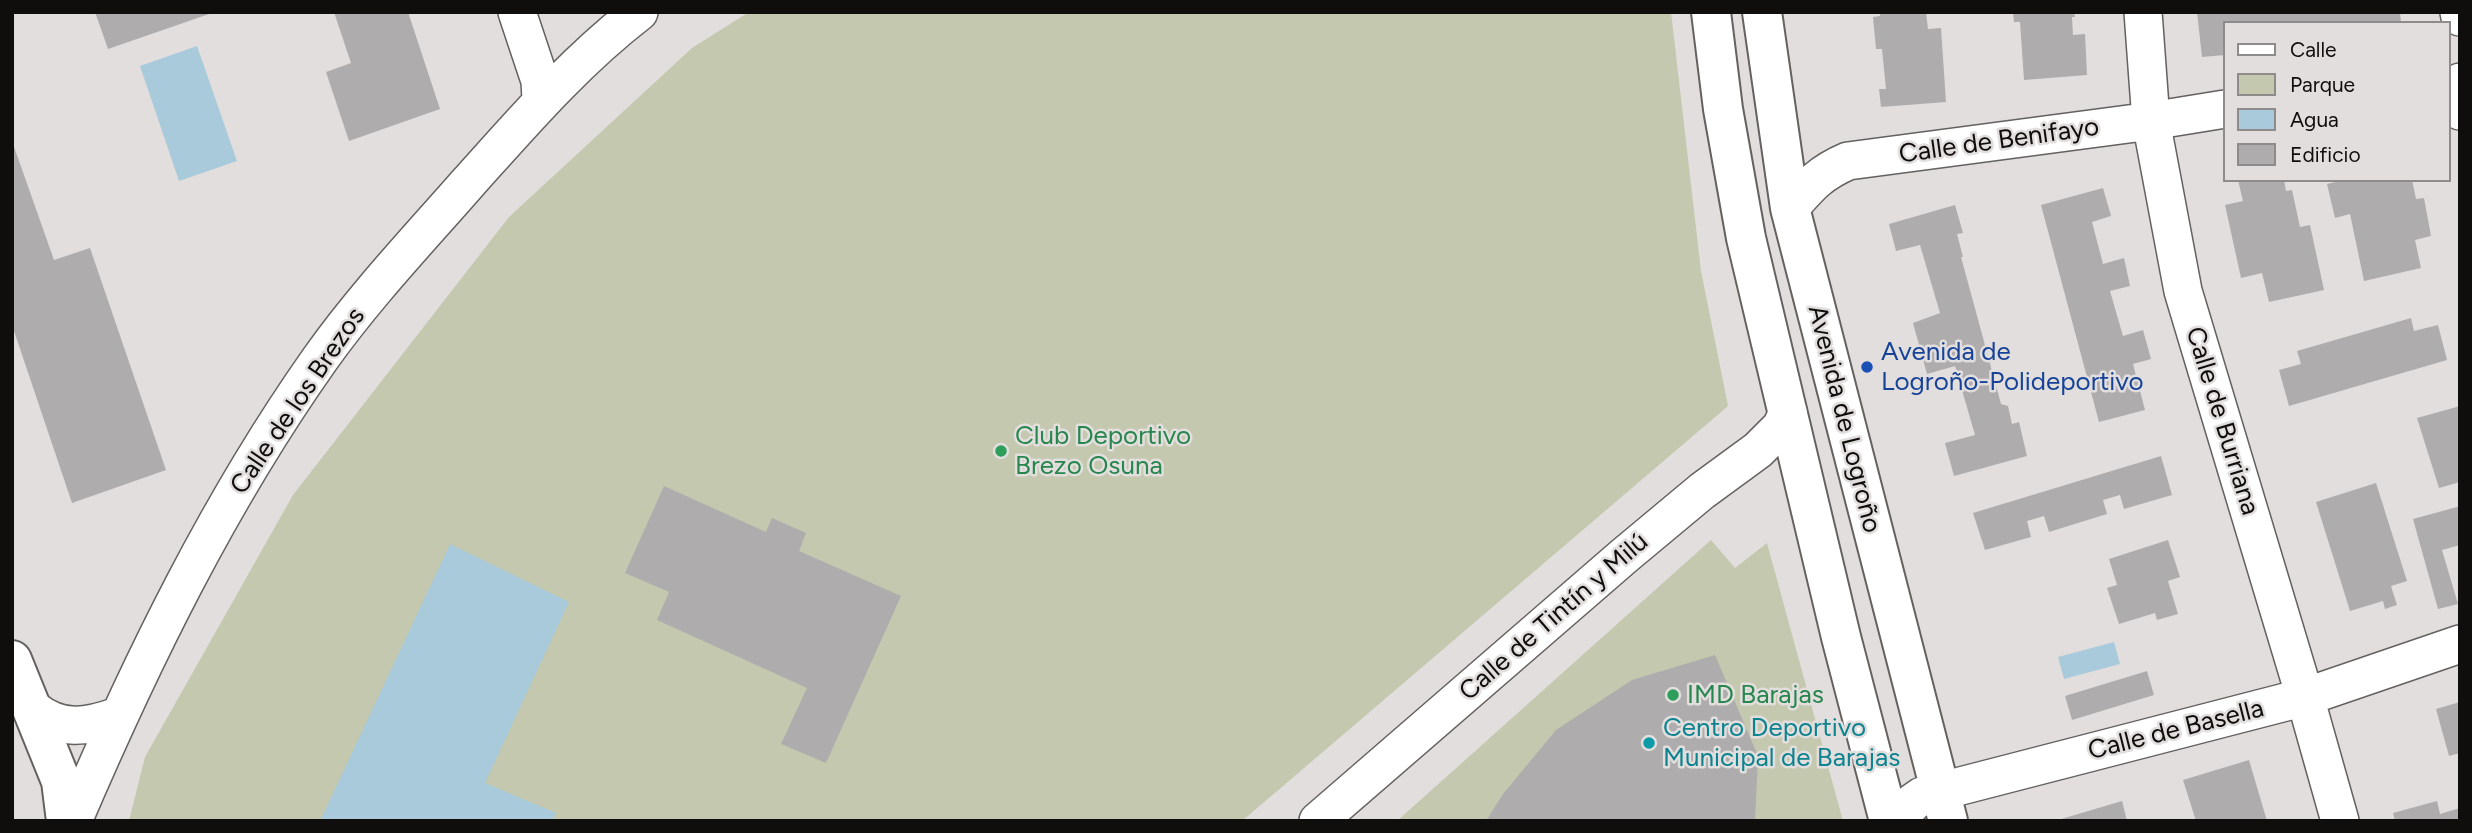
<!DOCTYPE html>
<meta charset="utf-8">
<style>
body{margin:0}
#map{position:relative;width:2472px;height:833px;overflow:hidden;background:#e2dedd;font-family:Figtree,sans-serif}
canvas{display:block}
.frame{position:absolute;inset:0;border:14px solid #0f0e0d;pointer-events:none}
.legend{position:absolute;left:2223px;top:21px;width:228px;height:161px;box-sizing:border-box;background:#e2dedd;border:2px solid #8e8b8a;margin:0;padding:9px 12px;list-style:none;font-size:21px;color:#0f0e0d}
.legend li{display:flex;align-items:center;gap:14px;height:35px}
.legend b{width:35px;border:2px solid #8e8b8a}
</style>
<div id="map">
<canvas width="2472" height="833"></canvas>
<div class="frame"></div>
<ul class="legend">
<li><b style="height:9px;background:#fff"></b>Calle</li>
<li><b style="height:19px;background:#c4c8ae"></b>Parque</li>
<li><b style="height:19px;background:#a9cada"></b>Agua</li>
<li><b style="height:19px;background:#afacad"></b>Edificio</li>
</ul>
</div>
<script>
const c = document.querySelector('canvas').getContext('2d');
c.lineJoin = 'round';
function paint(path, color) { c.fillStyle = color; c.fill(path, 'evenodd'); }
function stroke(path, color, width, dash) { c.strokeStyle = color; c.lineWidth = width; c.lineCap = dash ? 'butt' : 'round'; c.setLineDash(dash || []); c.stroke(path); }
function drawText(font, color, halo, rows, align = 'center') {
  c.font = font + ' Figtree,sans-serif'; c.lineWidth = 5; c.setLineDash([]); c.textBaseline = 'middle'; c.strokeStyle = halo; c.fillStyle = color; for (const [text, x, y, turn = 0] of rows) {
    c.save(); c.translate(x, y); c.rotate((+turn || 0) * Math.PI / 180); c.textAlign = isNaN(turn) ? turn : align; if (halo) c.strokeText(text, 0, 0); c.fillText(text, 0, 0); c.restore();
  }
}
paint(new Path2D(`
 M749,12H1671L1701,271L1728,406L1242,821H129L145,757L293,495L509,217L692,48Z
 M1711,540L1735,568L1767,543L1843,821H1397Z`), '#c4c8ae');
paint(new Path2D(`
 M197,46L237,161L179,181L140,66Z
 M450,544L569,602L485,783L556,813L552,821H320Z
 M2114,642L2120,664L2064,679L2058,657Z`), '#a9cada');
paint(new Path2D(`
 M95,12H212V13L108,49Z
 M334,12H408L440,109L349,141L326,72L351,63Z
 M1880,12H1926L1928,29L1941,28L1946,102L1881,107L1879,89H1886L1882,49H1876L1873,17L1880,16Z
 M2013,12H2074L2075,17H2072L2073,35L2085,34L2087,75L2024,80L2020,22H2014Z
 M2197,12H2400L2401,23H2225V55L2202,57Z
 M12,141L54,260L90,248L166,470L72,503L12,325Z
 M2238,180H2284L2286,191L2292,190L2300,227L2310,225L2324,290L2269,302L2262,273L2241,278L2225,205L2243,201Z
 M2344,180H2412L2416,199L2424,198L2431,236L2415,240L2421,268L2364,281L2350,214L2335,218L2327,184Z
 M2103,188L2111,216L2092,222L2103,264L2124,258L2130,286L2110,291L2123,336L2143,330L2151,359L2133,364L2145,410L2099,422L2041,205Z
 M1955,205L1963,233L1957,234L1963,257H1961L2001,404L2008,406L2012,424L2019,422L2027,456L1954,476L1945,443L1975,435L1955,366L1927,374L1913,323L1940,313L1920,245L1896,251L1889,224Z
 M2411,318L2414,331L2438,325L2447,360L2289,406L2279,370L2301,364L2297,351Z
 M2460,406V482L2439,488L2417,418Z
 M2161,456L2172,495L2124,509L2120,495L2103,500L2107,514L2049,532L2044,516L2027,521L2031,537L1985,550L1973,513Z
 M2376,483L2407,581L2391,586L2397,605L2385,609L2383,601L2350,611L2316,502Z
 M664,486L766,532L772,518L806,533L799,551L901,596L826,763L781,744L807,688L657,620L669,592L625,573Z
 M2457,507H2460V545L2442,550L2458,604L2438,609L2413,519Z
 M2168,540L2180,577L2168,581L2178,614L2157,620L2155,613L2119,624L2107,588L2117,585L2109,559Z
 M1715,655L1758,756L1755,821H1486L1503,794L1556,730L1632,680Z
 M2147,671L2154,695L2072,720L2065,696Z
 M2460,702V753L2449,756L2436,709Z
 M2249,760L2267,821H2196L2183,780Z
 M2122,801L2127,821H2058V820Z
 M2437,801L2440,814L2460,808V821H2395L2393,813Z`), '#afacad');
const minor = new Path2D(`
 M517,12L540,81L541,100
 M2143,12L2151,121L2183,291L2305,697L2340,821
 M2459,12L2460,17
 M2460,82L2456,97L2460,111
 M1790,208C1810,185 1820,173 1848,161L2151,121L2225,109
 M33,709C61,732 87,727 118,716
 M73,821C142,660 219,502 320,359C364,297 417,241 467,184C521,124 574,62 639,12
 M1318,821L1624,556L1702,491L1758,450L1781,427L1788,412
 M1899,821L1912,803L1922,796L2305,697L2460,644`);
const tertiary = new Path2D(`
 M12,660L61,781L66,821`);
const secondary = new Path2D(`
 M1711,12L1723,109L1746,238L1841,637L1889,821
 M1762,12L1790,208L1948,821`);
stroke(minor, '#64615f', 40);
stroke(tertiary, '#64615f', 42);
stroke(secondary, '#64615f', 42);
stroke(minor, '#fff', 37);
stroke(tertiary, '#fff', 38);
stroke(secondary, '#fff', 38);
for (const [x, y, r, color] of [
 [1867,367,7,"#1a4fb4"],
 [1001,451,7,"#2e9e5b"],
 [1673,695,7,"#2e9e5b"],
 [1649,743,7,"#0f9aa8"]
]) { const dot = new Path2D(); dot.arc(x, y, r, 0, 2 * Math.PI); c.fillStyle = color; c.fill(dot); stroke(dot, '#e2dedd', 2.5); }
drawText('26px', '#0f0e0d', '#e2dedd', [
 ["Calle de Benifayo",1999,141,-8],
 ["Calle de los Brezos",298,401,-56],
 ["Avenida de Logroño",1844,419,76],
 ["Calle de Burriana",2222,421,73],
 ["Calle de Tintín y Milú",1554,617,-41],
 ["Calle de Basella",2176,730,-14]
]);
drawText('26px', '#164399', '#e2dedd', [
 ["Avenida de",1881,352],
 ["Logroño-Polideportivo",1881,382]
], 'left');
drawText('26px', '#27864d', '#e2dedd', [
 ["Club Deportivo",1015,436],
 ["Brezo Osuna",1015,466],
 ["IMD Barajas",1687,695]
], 'left');
drawText('26px', '#0d838f', '#e2dedd', [
 ["Centro Deportivo",1663,728],
 ["Municipal de Barajas",1663,758]
], 'left');
</script>
